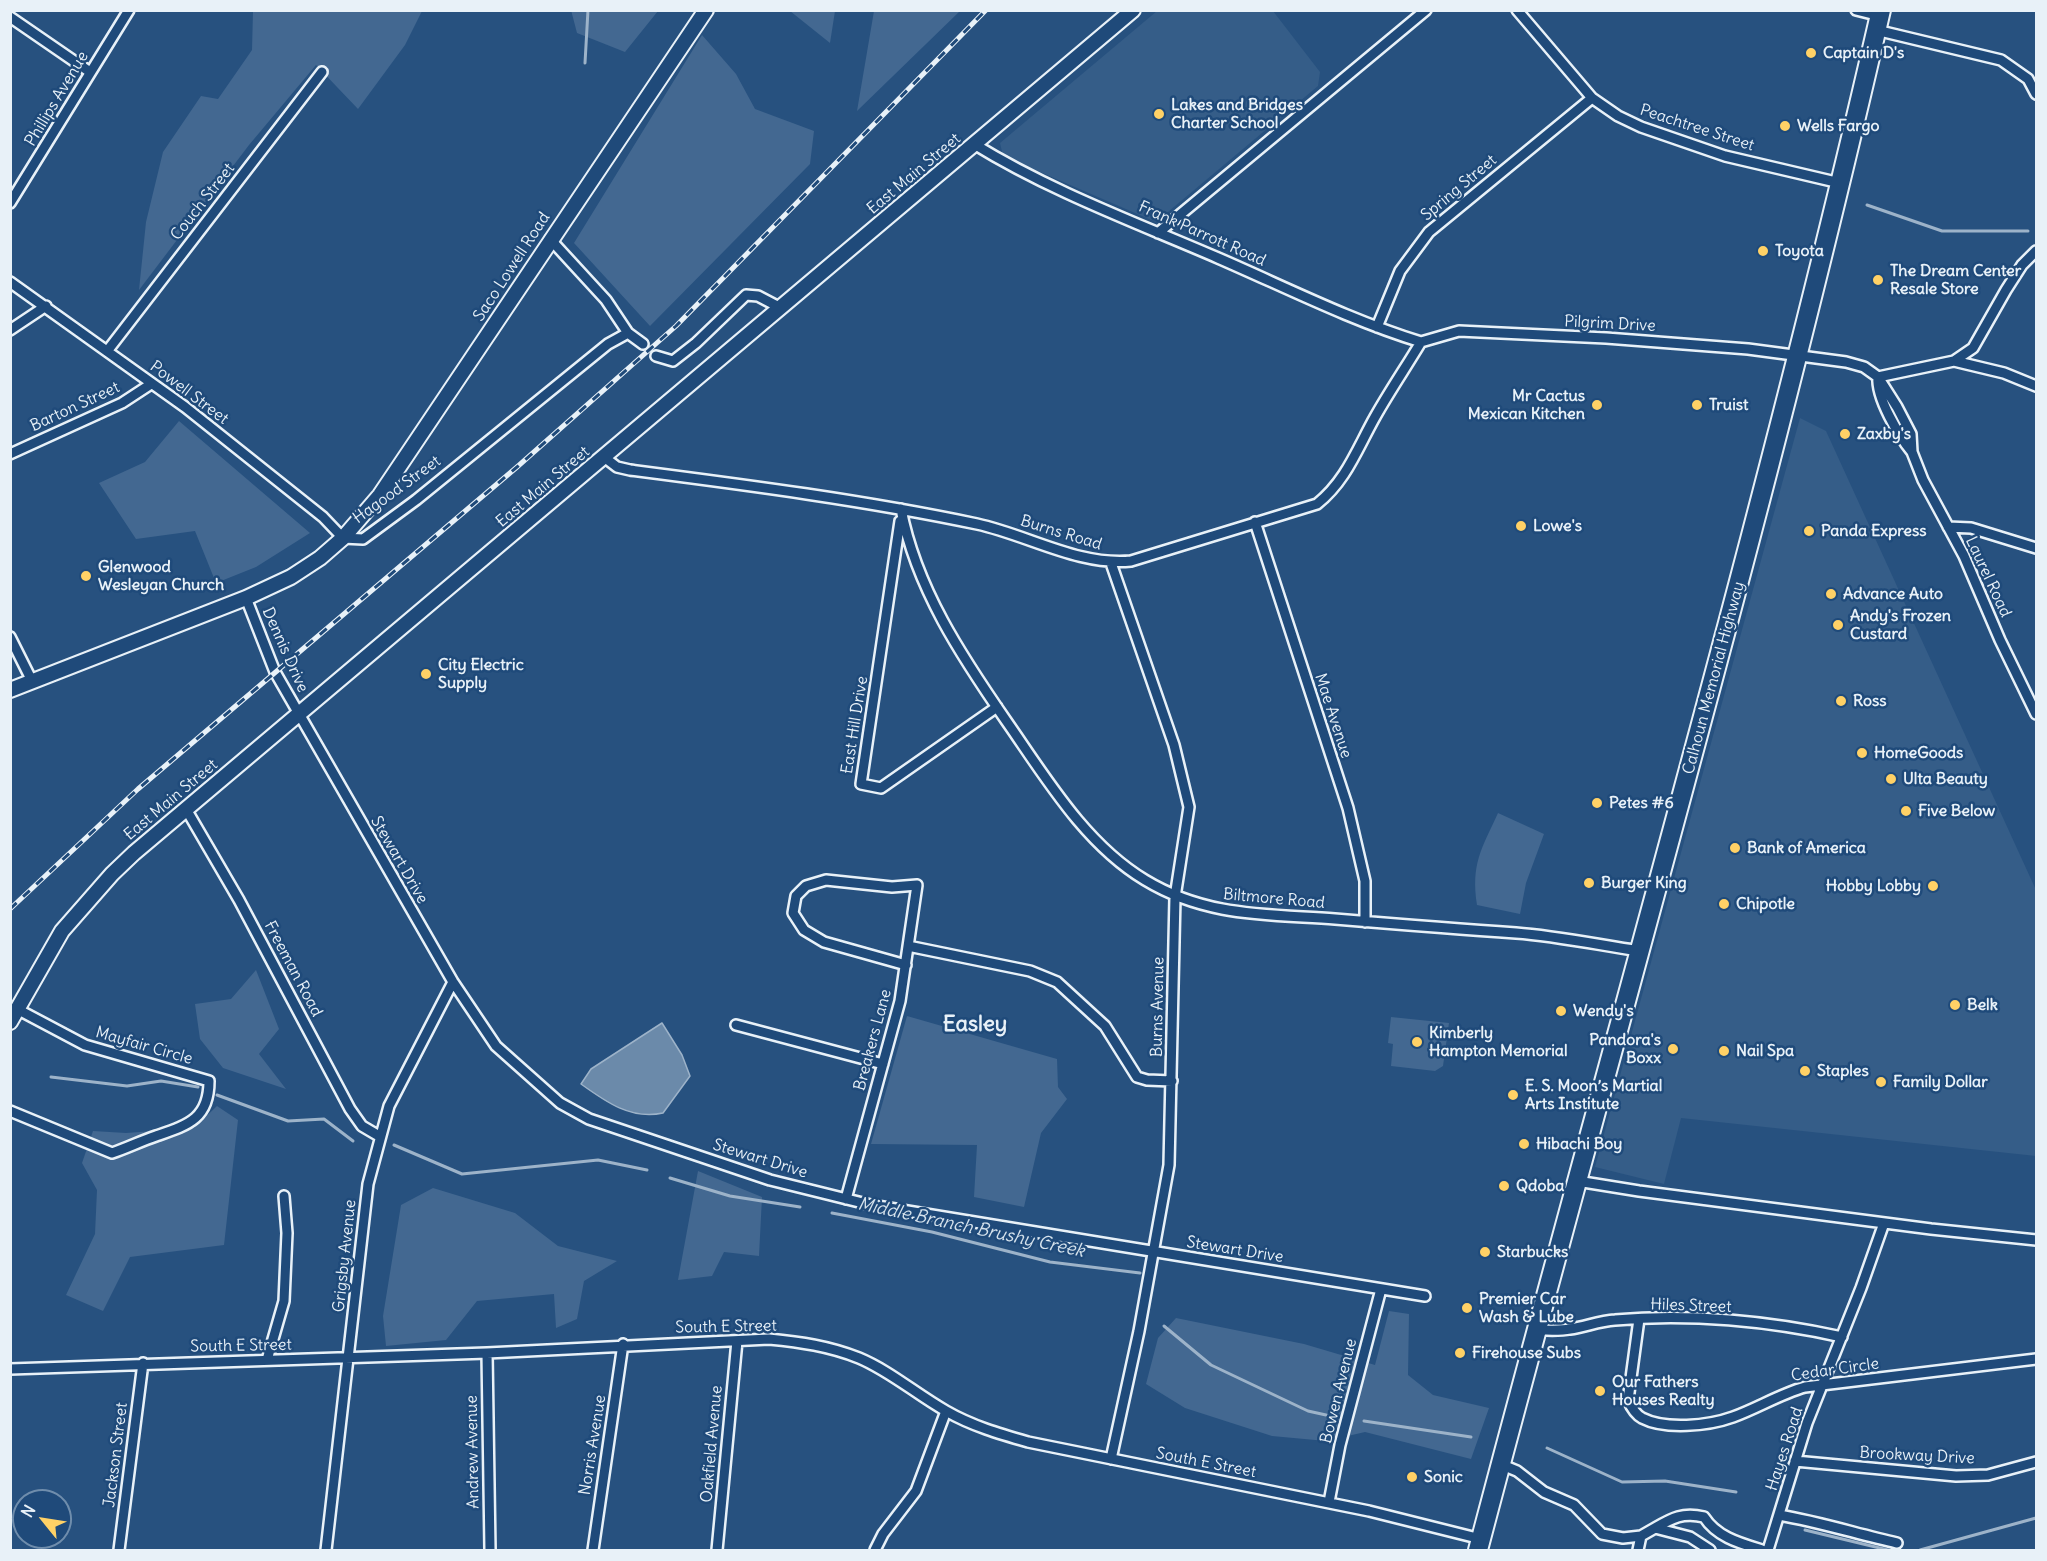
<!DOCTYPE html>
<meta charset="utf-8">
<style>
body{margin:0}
#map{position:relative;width:2047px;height:1561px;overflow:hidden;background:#27517f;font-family:Delius,sans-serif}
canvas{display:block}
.frame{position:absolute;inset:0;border:12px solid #e8f1f8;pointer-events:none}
.north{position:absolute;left:12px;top:1489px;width:60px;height:60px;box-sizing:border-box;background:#1f4a7a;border:2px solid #6f8dac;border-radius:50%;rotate:300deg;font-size:16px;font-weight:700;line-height:24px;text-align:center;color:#e8f1f8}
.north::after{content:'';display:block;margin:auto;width:21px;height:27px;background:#ffd166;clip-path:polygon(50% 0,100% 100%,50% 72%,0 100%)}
</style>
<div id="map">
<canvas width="2047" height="1561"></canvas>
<div class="frame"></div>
<div class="north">N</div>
</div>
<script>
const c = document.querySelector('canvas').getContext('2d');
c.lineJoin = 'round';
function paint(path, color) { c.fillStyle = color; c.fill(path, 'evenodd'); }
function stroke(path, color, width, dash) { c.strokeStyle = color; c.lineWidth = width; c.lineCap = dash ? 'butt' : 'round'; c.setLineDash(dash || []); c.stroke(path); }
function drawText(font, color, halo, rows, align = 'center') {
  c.font = font + ' Delius,sans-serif'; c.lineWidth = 5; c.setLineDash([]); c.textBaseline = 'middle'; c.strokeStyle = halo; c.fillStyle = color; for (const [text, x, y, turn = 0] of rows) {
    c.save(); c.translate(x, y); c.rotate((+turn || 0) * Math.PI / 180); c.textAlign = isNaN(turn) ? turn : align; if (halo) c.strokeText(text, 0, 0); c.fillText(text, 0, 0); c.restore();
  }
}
paint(new Path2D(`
 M1157,11H1273L1320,72L1318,86L1156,222L1003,156L1000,143Z
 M1800,418L1826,431L2036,890V1156L1681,1118L1664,1184L1595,1167Z`), '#355d88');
paint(new Path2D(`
 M571,10H658V11L625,52L577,33Z
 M253,11H422L405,45L358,109L316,65L249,145L139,290L146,222L163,152L201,96L218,99L252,50Z
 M790,11H835L830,43Z
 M874,11H960L857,111Z
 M702,35L736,74L755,109L814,131L810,164L650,326L574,243Z
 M179,421L310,533L256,567L216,583L195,531L136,539L99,483L145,462Z
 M1498,813L1544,834L1526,883L1520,914L1477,905C1471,864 1481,850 1498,813Z
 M256,970L279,1029L259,1054L286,1089L223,1068L200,1039L195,1004L231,999Z
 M907,1016L1057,1059L1058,1087L1067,1099L1041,1133L1024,1207L974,1197L977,1145L871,1144Z
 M1391,1017L1449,1023L1443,1066L1435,1071L1391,1066L1393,1044L1388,1043Z
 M217,1106L238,1120L224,1245L130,1257L103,1311L66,1295L95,1234L97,1190L82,1163L93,1131L126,1133L194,1128Z
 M698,1171L762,1197L759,1256L724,1252L712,1276L678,1280Z
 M433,1188L515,1213L558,1246L617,1261L584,1281L577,1319L556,1328L554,1294L477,1301L446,1340L386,1346L383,1316L401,1205Z
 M1389,1311L1409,1314L1408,1375L1433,1395L1489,1408L1471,1459L1365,1432L1326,1441L1272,1436L1185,1408L1146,1384L1158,1338L1176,1318L1304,1344L1375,1365Z`), '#436891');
const water = new Path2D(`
 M662,1023L682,1055L690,1076L663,1113C631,1120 606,1102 581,1084L591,1069Z`);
paint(water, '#6b8aaa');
stroke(water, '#9db3c9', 1.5);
stroke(new Path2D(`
 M585,63L588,10
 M1867,205L1942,231H2028
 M51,1077L127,1086L161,1081L198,1087
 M217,1095L288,1121L324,1119L353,1141
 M394,1145L462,1174L598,1160L647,1170
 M670,1178L730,1196L800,1207
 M832,1213L932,1232L1050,1262L1140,1273
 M1164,1326L1211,1365L1308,1411L1326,1415
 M1364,1421L1471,1437
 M1547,1448L1622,1482L1665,1481L1736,1492
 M1805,1530L1888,1550
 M1920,1550L2036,1518`), '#9db3c9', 3);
stroke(new Path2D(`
 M643,344L656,356`), '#446991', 9, [9, 4.5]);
const street = new Path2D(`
 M1517,10L1592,98L1618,116L1641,127L1725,156L1840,183
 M1856,10L1880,16
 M10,17L90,72
 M1876,30L2001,60L2028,79L2036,94
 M974,144C1050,191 1137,223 1218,258C1285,287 1352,321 1421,342
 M10,203L129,10
 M1158,233L1426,10
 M550,239L606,300L628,333
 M10,282L185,407L323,517L343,538L363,539L416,500L608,344L628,333L643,344
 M1377,327L1400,271L1429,232L1592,98
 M10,330L46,306
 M1421,342L1459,331L1606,338L1748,349L1846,362L1864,367L1878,377L1897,407L1911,434L1912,452L1923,480L1964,556L2000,640L2036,714
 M108,350L322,72
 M656,356L673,361L696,343L746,295L758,296L779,307
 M1954,361L2004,373L2036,386
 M1878,377L1954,361L1973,348L2006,290L2022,265L2036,251
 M1878,377C1876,398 1899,436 1912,452
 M10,454L122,403L151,384
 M604,457L617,467L630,470C746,485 863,500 977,524C1028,535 1078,566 1131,561L1317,504C1346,481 1357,449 1375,417C1389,392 1406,367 1421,342
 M901,509C916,588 962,657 1007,722C1046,778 1085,844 1145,880C1206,917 1266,914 1335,919C1395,924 1456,929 1516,933C1557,936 1599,945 1640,951
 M900,521L861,784L881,788L997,707
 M1255,522L1348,808L1365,881V922
 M1948,527L1971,528L2036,548
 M246,598L275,672L453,982L496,1046L560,1103L589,1119L770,1180L871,1205L1425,1296
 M10,637L32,681
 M186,809L239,900L350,1109L362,1126L379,1136
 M908,946L1030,971L1057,982L1105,1026L1137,1077L1147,1080L1172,1081
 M736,1025L883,1064
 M10,1111L112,1153C127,1148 141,1141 156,1136C188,1125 209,1119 209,1081L85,1045L17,1009
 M1577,1181L1639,1191L1931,1229L2036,1240
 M846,1199L900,1001L917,885L892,887L826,880L806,886L796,896L793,913L804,930L824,942L906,965
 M1639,1319L1628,1400C1631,1407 1635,1414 1642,1418C1665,1430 1708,1426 1733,1417C1758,1408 1780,1394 1805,1387L2036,1359
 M1538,1330C1549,1330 1560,1331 1570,1329C1585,1327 1599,1321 1615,1320C1688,1313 1770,1321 1842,1337
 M487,1353L490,1550
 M267,1360L284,1301L287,1233L284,1196
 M10,1369L487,1353L769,1339C800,1342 829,1346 859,1358C890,1371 916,1394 946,1411C972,1426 1000,1434 1028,1442L1369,1511L1481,1539
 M1111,1459L1139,1331L1169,1165L1175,897L1189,807L1174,745L1111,563
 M1795,1461L1956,1476L1988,1475L2036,1462
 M1500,1464L1517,1471L1544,1492L1574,1505L1602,1534L1623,1538L1641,1536L1655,1528L1690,1537L1710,1550
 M1329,1502L1340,1445L1381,1289
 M1779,1515C1820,1522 1857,1534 1897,1543
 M1655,1528C1672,1518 1683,1512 1704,1517C1717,1537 1739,1543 1762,1550
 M119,1550L143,1363
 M326,1550L368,1184L389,1106L453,982
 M593,1550L623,1344
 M717,1550L737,1341
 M875,1550L883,1534L916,1491L946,1411
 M1638,1550L1641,1536
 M1768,1550L1807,1423L1861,1288L1884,1223`);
const secondary = new Path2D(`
 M10,690L246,598L291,577L320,558L343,538L380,495L706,10
 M10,1022L62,931L112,874L134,853L1133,10`);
const highway = new Path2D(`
 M1478,1550C1613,1037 1762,528 1881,10`);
stroke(street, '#e8f1f8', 14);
stroke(secondary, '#e8f1f8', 18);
stroke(highway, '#e8f1f8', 22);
stroke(street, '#1f4a7a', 9);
stroke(secondary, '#1f4a7a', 14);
stroke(highway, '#1f4a7a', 18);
const rail = new Path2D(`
 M10,909L138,789L517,467L676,326L986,10`);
stroke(rail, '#e8f1f8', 5);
stroke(rail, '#1f4a7a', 3, [9]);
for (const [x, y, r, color] of [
 [1811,53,6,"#ffd166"],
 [1159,114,6,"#ffd166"],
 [1785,126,6,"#ffd166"],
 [1763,251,6,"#ffd166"],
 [1878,280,6,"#ffd166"],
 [1597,405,6,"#ffd166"],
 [1697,405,6,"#ffd166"],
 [1845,434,6,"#ffd166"],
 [1521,526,6,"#ffd166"],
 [1809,531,6,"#ffd166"],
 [86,576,6,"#ffd166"],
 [1831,594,6,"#ffd166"],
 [1838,625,6,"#ffd166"],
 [426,674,6,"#ffd166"],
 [1841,701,6,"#ffd166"],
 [1862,753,6,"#ffd166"],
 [1891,779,6,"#ffd166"],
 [1597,803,6,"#ffd166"],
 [1906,811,6,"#ffd166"],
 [1735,848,6,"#ffd166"],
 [1589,883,6,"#ffd166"],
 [1933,886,6,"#ffd166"],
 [1724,904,6,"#ffd166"],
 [1955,1005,6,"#ffd166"],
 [1561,1011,6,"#ffd166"],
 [1417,1042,6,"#ffd166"],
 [1673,1049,6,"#ffd166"],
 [1724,1051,6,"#ffd166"],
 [1805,1071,6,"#ffd166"],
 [1881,1082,6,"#ffd166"],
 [1513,1095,6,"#ffd166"],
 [1524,1144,6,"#ffd166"],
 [1504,1186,6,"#ffd166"],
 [1485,1252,6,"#ffd166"],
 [1467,1308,6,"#ffd166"],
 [1460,1353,6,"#ffd166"],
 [1600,1391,6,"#ffd166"],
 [1412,1477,6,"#ffd166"]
]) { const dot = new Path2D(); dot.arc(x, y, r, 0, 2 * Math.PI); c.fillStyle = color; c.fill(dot); stroke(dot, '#1f4a7a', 2); }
drawText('bold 16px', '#e8f1f8', '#1f4a7a', [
 ["Captain D's",1823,53],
 ["Lakes and Bridges",1171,105],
 ["Charter School",1171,123],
 ["Wells Fargo",1797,126],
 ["Toyota",1775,251],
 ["The Dream Center",1890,271],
 ["Resale Store",1890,289],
 ["Mr Cactus",1585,396,"right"],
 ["Mexican Kitchen",1585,414,"right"],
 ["Truist",1709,405],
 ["Zaxby's",1857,434],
 ["Lowe's",1533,526],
 ["Panda Express",1821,531],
 ["Glenwood",98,567],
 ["Wesleyan Church",98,585],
 ["Advance Auto",1843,594],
 ["Andy's Frozen",1850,616],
 ["Custard",1850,634],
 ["City Electric",438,665],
 ["Supply",438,683],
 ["Ross",1853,701],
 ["HomeGoods",1874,753],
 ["Ulta Beauty",1903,779],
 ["Petes #6",1609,803],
 ["Five Below",1918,811],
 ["Bank of America",1747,848],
 ["Burger King",1601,883],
 ["Hobby Lobby",1921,886,"right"],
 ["Chipotle",1736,904],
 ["Belk",1967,1005],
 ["Wendy's",1573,1011],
 ["Kimberly",1429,1033],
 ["Hampton Memorial",1429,1051],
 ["Pandora's",1661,1040,"right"],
 ["Boxx",1661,1058,"right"],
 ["Nail Spa",1736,1051],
 ["Staples",1817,1071],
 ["Family Dollar",1893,1082],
 ["E. S. Moon’s Martial",1525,1086],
 ["Arts Institute",1525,1104],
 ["Hibachi Boy",1536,1144],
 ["Qdoba",1516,1186],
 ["Starbucks",1497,1252],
 ["Premier Car",1479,1299],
 ["Wash & Lube",1479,1317],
 ["Firehouse Subs",1472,1353],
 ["Our Fathers",1612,1382],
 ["Houses Realty",1612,1400],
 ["Sonic",1424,1477]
], 'left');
drawText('16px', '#e8f1f8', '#1f4a7a', [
 ["Phillips Avenue",57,99,-59],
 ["Peachtree Street",1697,128,18],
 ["East Main Street",914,174,-40],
 ["Spring Street",1459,188,-40],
 ["Couch Street",203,202,-52],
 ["Frank Parrott Road",1202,234,24],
 ["Saco Lowell Road",512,267,-57],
 ["Pilgrim Drive",1610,324,3],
 ["Powell Street",189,393,37],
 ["Barton Street",75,407,-25],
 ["East Main Street",543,487,-40],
 ["Hagood Street",397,490,-36],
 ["Burns Road",1061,533,17],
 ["Laurel Road",1988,577,65],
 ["Dennis Drive",285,650,66],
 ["Calhoun Memorial Highway",1714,678,-75],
 ["Mae Avenue",1333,716,72],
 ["East Hill Drive",855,725,-81],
 ["East Main Street",171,800,-40],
 ["Stewart Drive",399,860,60],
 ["Biltmore Road",1274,899,5],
 ["Freeman Road",293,969,62],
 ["Burns Avenue",1158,1007,-89],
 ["Breakers Lane",873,1040,-75],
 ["Mayfair Circle",144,1046,16],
 ["Stewart Drive",760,1159,17],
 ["Stewart Drive",1235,1250,9],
 ["Grigsby Avenue",345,1256,-84],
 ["Hiles Street",1691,1306,2],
 ["South E Street",726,1327,-1],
 ["South E Street",241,1346,-1],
 ["Cedar Circle",1835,1370,-8],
 ["Bowen Avenue",1339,1391,-76],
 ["Oakfield Avenue",712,1444,-85],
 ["Norris Avenue",593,1445,-81],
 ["Hayes Road",1785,1449,-72],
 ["Andrew Avenue",473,1452,-91],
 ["Jackson Street",116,1455,-83],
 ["Brookway Drive",1917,1456,3],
 ["South E Street",1206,1463,11]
]);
drawText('italic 18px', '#d5e2ec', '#1f4a7a', [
 ["Middle Branch Brushy Creek",971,1228,12]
]);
drawText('bold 22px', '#e8f1f8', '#1f4a7a', [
 ["Easley",975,1025]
]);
</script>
